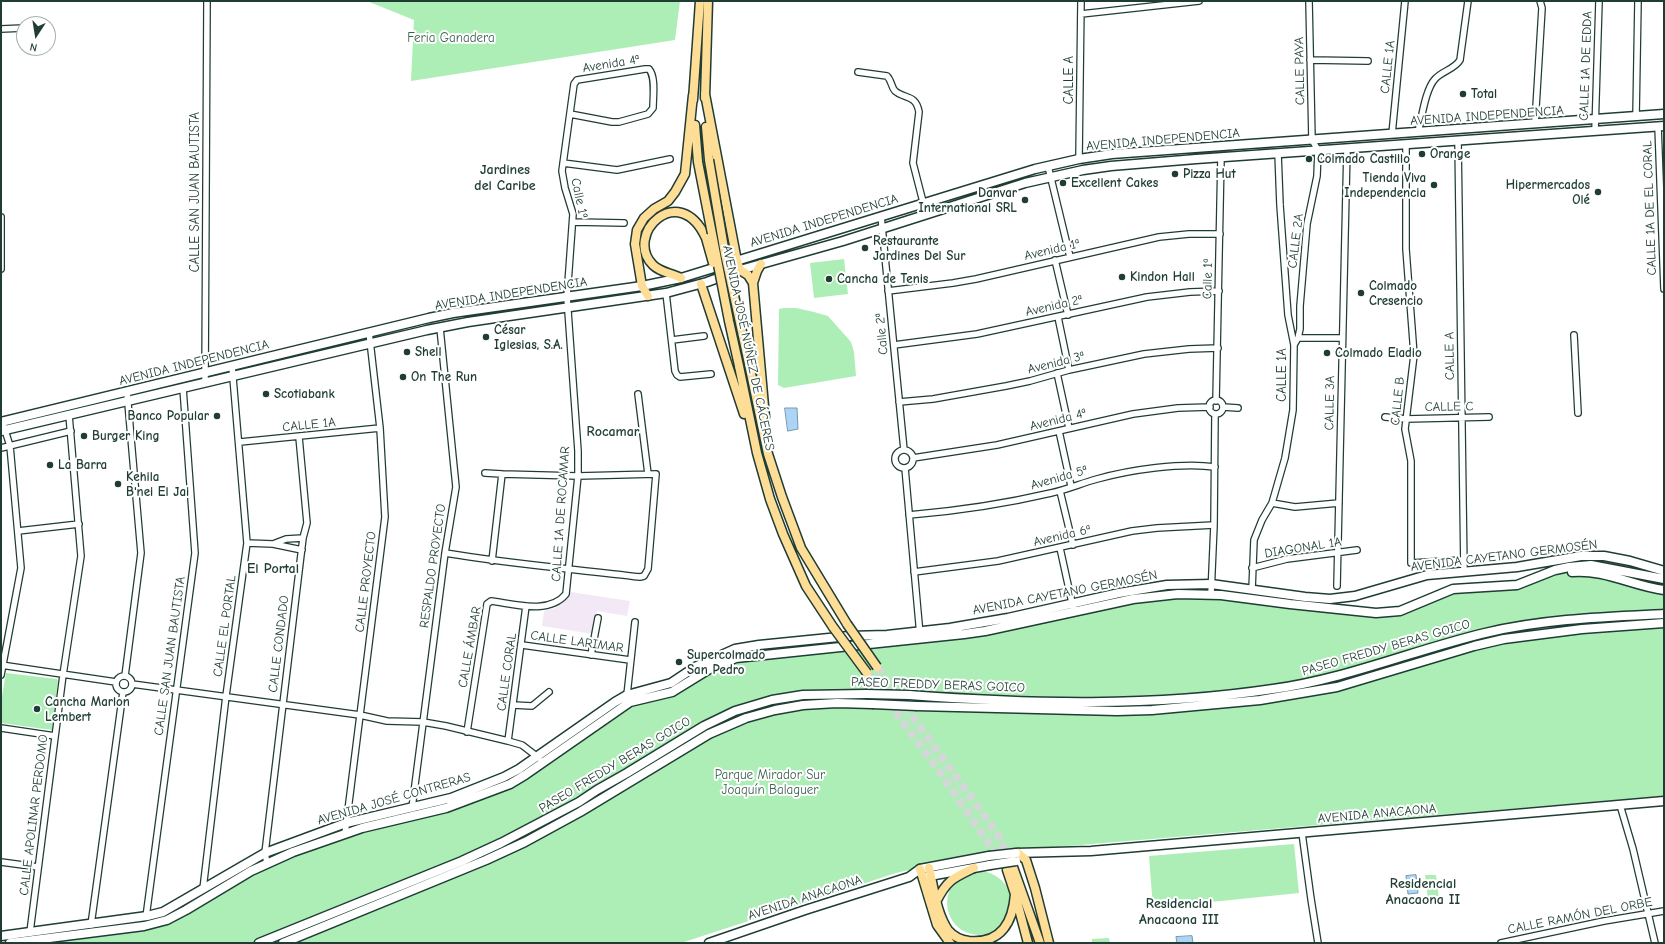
<!DOCTYPE html>
<meta charset="utf-8">
<style>
body{margin:0}
#map{position:relative;width:1665px;height:944px;overflow:hidden;background:#fff;font-family:"Comic Neue",sans-serif}
canvas{display:block}
.frame{position:absolute;inset:0;border:2px solid #1f3d34;pointer-events:none}
.north{position:absolute;left:16px;top:16px;width:40px;height:40px;box-sizing:border-box;background:#fff;border:1px solid #a5b1ae;border-radius:50%;rotate:192deg;font-size:11px;font-weight:700;line-height:16px;text-align:center;color:#1f3d34}
.north::after{content:'';display:block;margin:auto;width:14px;height:18px;background:#1f3d34;clip-path:polygon(50% 0,100% 100%,50% 72%,0 100%)}
</style>
<div id="map">
<canvas width="1665" height="944"></canvas>
<div class="frame"></div>
<div class="north">N</div>
</div>
<script>
const c = document.querySelector('canvas').getContext('2d');
c.lineJoin = 'round';
function paint(path, color) { c.fillStyle = color; c.fill(path, 'evenodd'); }
function stroke(path, color, width, dash) { c.strokeStyle = color; c.lineWidth = width; c.lineCap = dash ? 'butt' : 'round'; c.setLineDash(dash || []); c.stroke(path); }
function drawText(font, color, halo, rows, align = 'center') {
  c.font = font + ' "Comic Neue",sans-serif'; c.lineWidth = 4; c.setLineDash([]); c.textBaseline = 'middle'; c.strokeStyle = halo; c.fillStyle = color; for (const [text, x, y, turn = 0] of rows) {
    c.save(); c.translate(x, y); c.rotate((+turn || 0) * Math.PI / 180); c.textAlign = isNaN(turn) ? turn : align; if (halo) c.strokeText(text, 0, 0); c.fillText(text, 0, 0); c.restore();
  }
}
paint(new Path2D(`
 M571,592L630,601L627,616L597,611L593,634L542,626L544,611L555,608L562,603Z`), '#f3e9f6');
paint(new Path2D(`
 M367,1H680L675,40L411,81L414,20Z
 M844,259L848,294L814,298L810,263Z
 M784,308H796L814,312L828,316L851,342L854,352L856,376L784,388L778,385L779,309Z
 M1570,571L1664,587V796L985,853L896,873L681,943H36L150,928L253,874L294,855L348,836L494,794L626,709L634,705L669,696L712,671L740,660L921,642L1124,603L1194,595L1376,615L1449,593L1521,587Z
 M6,673L57,679L58,681L52,730L1,723V702Z
 M1294,844L1299,893L1153,908L1149,856Z
 M947 903a32 32 0 1 1 64 0a32 32 0 1 1-64 0Z
 M1425,875H1436L1439,898L1428,899Z
 M1109,938L1110,943H1092V939Z`), '#adeeb7');
const water = new Path2D(`
 M785,408H797L798,429L788,431Z
 M1416,875L1418,893L1408,894L1406,876Z
 M1192,936L1193,943H1177L1176,937Z`);
paint(water, '#add4f7');
stroke(water, '#7498a9', 1);
stroke(new Path2D(`
 M877,667L998,835L1009,860
 M867,673L939,771L1000,860`), '#d2d8d6', 8, [8, 4]);
const street = new Path2D(`
 M1081,14L1199,1
 M1,29L24,28
 M1310,60L1368,61
 M858,72L887,76C892,81 891,87 895,91C904,99 916,94 919,112L913,163L923,202
 M1636,117L1638,1
 M1535,124L1542,8L1540,1
 M1658,126L1664,289
 M1595,131L1599,1
 M1418,132C1422,118 1425,90 1435,79C1442,71 1455,69 1460,60L1468,1
 M1392,134L1405,1
 M1458,140L1464,571
 M1406,144V249L1414,355L1405,429L1411,461V563L1463,560
 M1079,159L1081,1
 M563,163L617,170L670,159
 M1048,166L1070,257
 M881,216L904,450
 M1,217V269
 M574,222L624,223
 M1055,260L1068,315
 M888,291L953,283L976,279L1159,237L1189,234H1220
 M666,293L675,371L677,375L680,377L711,374
 M1058,317L1069,370
 M1574,335L1578,413
 M1298,338H1342
 M672,340L704,336
 M894,345L977,334L1147,297L1190,292L1219,291
 M1294,345L1298,338L1300,329V306L1307,224L1317,176L1318,150L1312,140L1309,1
 M1057,373L1069,428
 M205,383L207,1
 M638,394L648,474
 M1209 407a7 7 0 1 1 14 0a7 7 0 1 1-14 0Z
 M1216,401L1221,157
 M899,402L933,399L1006,386L1030,381L1069,370L1144,354L1189,349L1218,348
 M1223,407L1238,408
 M1385,417L1406,419L1489,417
 M1059,431L1071,486
 M240,442L380,428
 M1,448L71,431
 M895 459a9 9 0 1 1 18 0a9 9 0 1 1-18 0Z
 M913,458L997,445L1133,414L1178,408L1210,407
 M905,468L920,635
 M485,473L502,474
 M1060,491L1073,545
 M1272,503L1295,507L1339,503
 M909,515C957,511 1004,504 1051,493C1066,490 1082,483 1097,479C1129,470 1182,462 1215,467
 M18,531L79,524
 M247,543L273,544L286,539L303,538
 M273,544L302,550
 M1060,548L1074,612
 M445,553C510,564 575,569 640,577L644,576L648,569L656,474L578,476L502,474L492,561
 M1252,568L1287,559L1357,550
 M914,572L998,561L1132,531L1157,528L1214,525
 M1337,586L1347,148
 M1252,590L1254,540L1262,520L1272,503L1285,458L1293,410L1294,345L1288,315L1280,205L1278,153
 M1211,594L1214,525L1215,414
 M522,645L630,660
 M591,655L598,618
 M1,665L116,682
 M1,675L21,568L10,446L4,427
 M116 684a8 8 0 1 1 16 0a8 8 0 1 1-16 0Z
 M125,676L141,553L127,392
 M132,684L360,715L387,721L423,722L446,726L508,741L522,745L539,758
 M627,695L635,622
 M513,705L532,706L549,692
 M1,728L55,736
 M467,732L487,604L491,601C514,604 549,615 566,594L578,476V451L567,297L573,214L565,188L562,171L574,84L577,80L645,69H649C656,77 653,97 653,108L648,114L619,122H612L570,114
 M508,741L526,606
 M1620,805L1633,849L1655,943
 M412,808L445,553L456,487L440,328
 M1302,833L1311,899L1318,943
 M345,834L385,517L380,428L369,332
 M1,862L38,867
 M267,863L265,853L303,538L307,523L299,437
 M203,889L226,696L247,543L232,366
 M146,917L195,553L183,388
 M91,925L123,692
 M30,932L63,675L81,556L69,415
 M1501,943L1604,921L1664,911`);
const secondary = new Path2D(`
 M1,422L429,318L453,313L642,286L681,278L1035,169L1079,159L1112,154L1664,114
 M1,431L427,330L468,322L666,293L707,282L740,270L843,241L1025,183L1083,170L1111,166L1196,159L1664,126
 M1572,572C1604,569 1633,586 1664,590
 M909,695C1030,704 1153,707 1273,689C1346,679 1414,650 1485,633C1543,619 1604,617 1664,614
 M917,706L1117,711L1152,710L1260,700L1337,687L1474,646L1504,639L1582,629L1664,623
 M1016,853L1091,851L1664,801
 M924,877L990,865
 M1,936L147,916L163,912L265,853L346,823L451,798L504,777L519,769L615,702L627,695L671,683L695,667L735,649L759,645L849,636L887,635L950,628L1008,618L1119,593L1167,585L1211,584L1305,597L1330,599L1355,596L1427,575L1517,567L1581,556H1604L1630,561L1664,571
 M10,943L144,926L167,920L186,910L251,871L293,852L362,828L446,808L510,784L525,775L630,702L672,692L711,668L736,658L964,634L985,631L1133,599L1178,594L1221,595L1290,604L1376,613L1400,611L1453,589L1517,585L1555,570L1569,567L1591,565L1664,579
 M259,943L462,861L501,843L579,802L597,790L627,773L704,726L735,711L772,700L803,695L866,694
 M283,943L486,860L525,842L580,812L709,734L746,718L775,710L803,705L837,703L872,704
 M709,943L805,910L909,877L920,869L989,856`);
const primary = new Path2D(`
 M705,94L737,261L740,270L748,275L753,283
 M705,98L708,1
 M693,100L700,1
 M695,125L698,162
 M706,127L709,160
 M761,264L757,271L753,283L765,417
 M681,278C672,273 661,273 653,265C623,235 679,179 706,238
 M701,284L744,414
 M648,296L642,286L635,244L637,230L644,218L654,209L668,201L675,192L685,174L693,95
 M749,364L768,454L782,497L801,548L847,624
 M739,366L757,453L770,499L783,534L806,586L833,627
 M1018,853L1026,860L1035,888L1049,943
 M1013,867L1040,943
 M929,868C934,888 936,912 948,930C954,937 961,940 969,941C1002,944 1013,921 1015,894
 M920,869L937,925L950,943
 M1007,870L1015,894L1028,943
 M936,902C947,880 953,878 974,868`);
stroke(street, '#1f3d34', 8);
stroke(secondary, '#1f3d34', 11);
stroke(primary, '#1f3d34', 11);
stroke(street, '#fff', 5.5);
stroke(secondary, '#fff', 8);
stroke(primary, '#fedd96', 8);
const secondaryBridge = new Path2D(`
 M866,694L909,695
 M872,704L917,706
 M989,856L1016,853
 M990,865L1016,861`);
const primaryBridge = new Path2D(`
 M709,160L725,254L749,364
 M698,162L729,321L739,366
 M706,238L713,263
 M847,624L877,667
 M833,627L867,673`);
stroke(secondaryBridge, '#1f3d34', 11, []);
stroke(primaryBridge, '#1f3d34', 11, []);
stroke(secondaryBridge, '#fff', 8);
stroke(primaryBridge, '#fedd96', 8);
for (const [x, y, r, color] of [
 [1463,94,4,"#1f3d34"],
 [1422,154,4,"#1f3d34"],
 [1309,159,4,"#1f3d34"],
 [1175,174,4,"#1f3d34"],
 [1063,183,4,"#1f3d34"],
 [1434,185,4,"#1f3d34"],
 [1598,192,4,"#1f3d34"],
 [1025,200,4,"#1f3d34"],
 [865,248,4,"#1f3d34"],
 [1122,277,4,"#1f3d34"],
 [829,279,4,"#1f3d34"],
 [1361,293,4,"#1f3d34"],
 [486,337,4,"#1f3d34"],
 [407,352,4,"#1f3d34"],
 [1327,353,4,"#1f3d34"],
 [403,377,4,"#1f3d34"],
 [266,394,4,"#1f3d34"],
 [217,416,4,"#1f3d34"],
 [84,436,4,"#1f3d34"],
 [50,465,4,"#1f3d34"],
 [118,484,4,"#1f3d34"],
 [679,662,4,"#1f3d34"],
 [37,709,4,"#1f3d34"]
]) { const dot = new Path2D(); dot.arc(x, y, r, 0, 2 * Math.PI); c.fillStyle = color; c.fill(dot); stroke(dot, '#fff', 1.5); }
drawText('13px', '#3b604e', '#fff', [
 ["Feria Ganadera",451,38],
 ["Parque Mirador Sur",770,775],
 ["Joaquín Balaguer",770,790]
]);
drawText('13px', '#1f3d34', '#fff', [
 ["Avenida 4ª",611,64,-9],
 ["CALLE 1A DE EDDA",1586,66,-88],
 ["CALLE 1A",1388,67,-84],
 ["CALLE PAYA",1300,71,-91],
 ["CALLE A",1069,80,-90],
 ["AVENIDA INDEPENDENCIA",1487,116,-4],
 ["AVENIDA INDEPENDENCIA",1163,140,-5],
 ["CALLE SAN JUAN BAUTISTA",195,192,-90],
 ["Calle 1ª",579,198,78],
 ["CALLE 1A DE EL CORAL",1650,208,-92],
 ["AVENIDA INDEPENDENCIA",824,221,-17],
 ["CALLE 2A",1296,241,-83],
 ["Avenida 1ª",1052,250,-13],
 ["Calle 1ª",1208,279,-89],
 ["AVENIDA INDEPENDENCIA",511,294,-9],
 ["Avenida 2ª",1054,306,-13],
 ["Calle 2ª",882,334,-95],
 ["AVENIDA JOSÉ NÚÑEZ DE CÁCERES",748,348,78],
 ["CALLE A",1450,356,-91],
 ["AVENIDA INDEPENDENCIA",194,363,-14],
 ["Avenida 3ª",1056,363,-14],
 ["CALLE 1A",1282,375,-90],
 ["CALLE B",1398,401,-84],
 ["CALLE 3A",1330,403,-89],
 ["CALLE C",1449,407,-1],
 ["Avenida 4ª",1058,420,-14],
 ["CALLE 1A",309,425,-6],
 ["Avenida 5ª",1059,478,-16],
 ["CALLE 1A DE ROCAMAR",561,514,-86],
 ["Avenida 6ª",1062,536,-13],
 ["DIAGONAL 1A",1303,548,-9],
 ["AVENIDA CAYETANO GERMOSÉN",1504,556,-7],
 ["RESPALDO PROYECTO",433,566,-82],
 ["CALLE PROYECTO",366,582,-83],
 ["AVENIDA CAYETANO GERMOSÉN",1065,593,-11],
 ["CALLE EL PORTAL",225,626,-82],
 ["CALLE LARIMAR",577,642,8],
 ["CALLE CONDADO",279,644,-83],
 ["CALLE ÁMBAR",470,647,-80],
 ["PASEO FREDDY BERAS GOICO",1386,648,-16],
 ["CALLE SAN JUAN BAUTISTA",170,656,-82],
 ["CALLE CORAL",507,672,-82],
 ["PASEO FREDDY BERAS GOICO",938,685,2],
 ["PASEO FREDDY BERAS GOICO",615,765,-31],
 ["AVENIDA JOSÉ CONTRERAS",394,799,-16],
 ["AVENIDA ANACAONA",1377,814,-5],
 ["CALLE APOLINAR PERDOMO",34,815,-83],
 ["AVENIDA ANACAONA",805,898,-18],
 ["CALLE RAMÓN DEL ORBE",1580,916,-11]
]);
drawText('bold 13px', '#1f3d34', '#fff', [
 ["Total",1471,94],
 ["Orange",1430,154],
 ["Colmado Castillo",1317,159],
 ["Pizza Hut",1183,174],
 ["Tienda Viva",1426,178,"right"],
 ["Independencia",1426,193,"right"],
 ["Excellent Cakes",1071,183],
 ["Hipermercados",1590,185,"right"],
 ["Olé",1590,200,"right"],
 ["Danvar",1017,193,"right"],
 ["International SRL",1017,208,"right"],
 ["Restaurante",873,241],
 ["Jardines Del Sur",873,256],
 ["Kindon Hall",1130,277],
 ["Cancha de Tenis",837,279],
 ["Colmado",1369,286],
 ["Cresencio",1369,301],
 ["César",494,330],
 ["Iglesias, S.A.",494,345],
 ["Shell",415,352],
 ["Colmado Eladio",1335,353],
 ["On The Run",411,377],
 ["Scotiabank",274,394],
 ["Banco Popular",209,416,"right"],
 ["Burger King",92,436],
 ["La Barra",58,465],
 ["Kehila",126,477],
 ["B'nei El Jai",126,492],
 ["Supercolmado",687,655],
 ["San Pedro",687,670],
 ["Cancha Marlon",45,702],
 ["Lembert",45,717]
], 'left');
drawText('bold 14px', '#1f3d34', '#fff', [
 ["Jardines",505,170],
 ["del Caribe",505,186],
 ["Rocamar",613,432],
 ["El Portal",273,569],
 ["Residencial",1423,884],
 ["Anacaona II",1423,900],
 ["Residencial",1179,904],
 ["Anacaona III",1179,920]
]);
</script>
